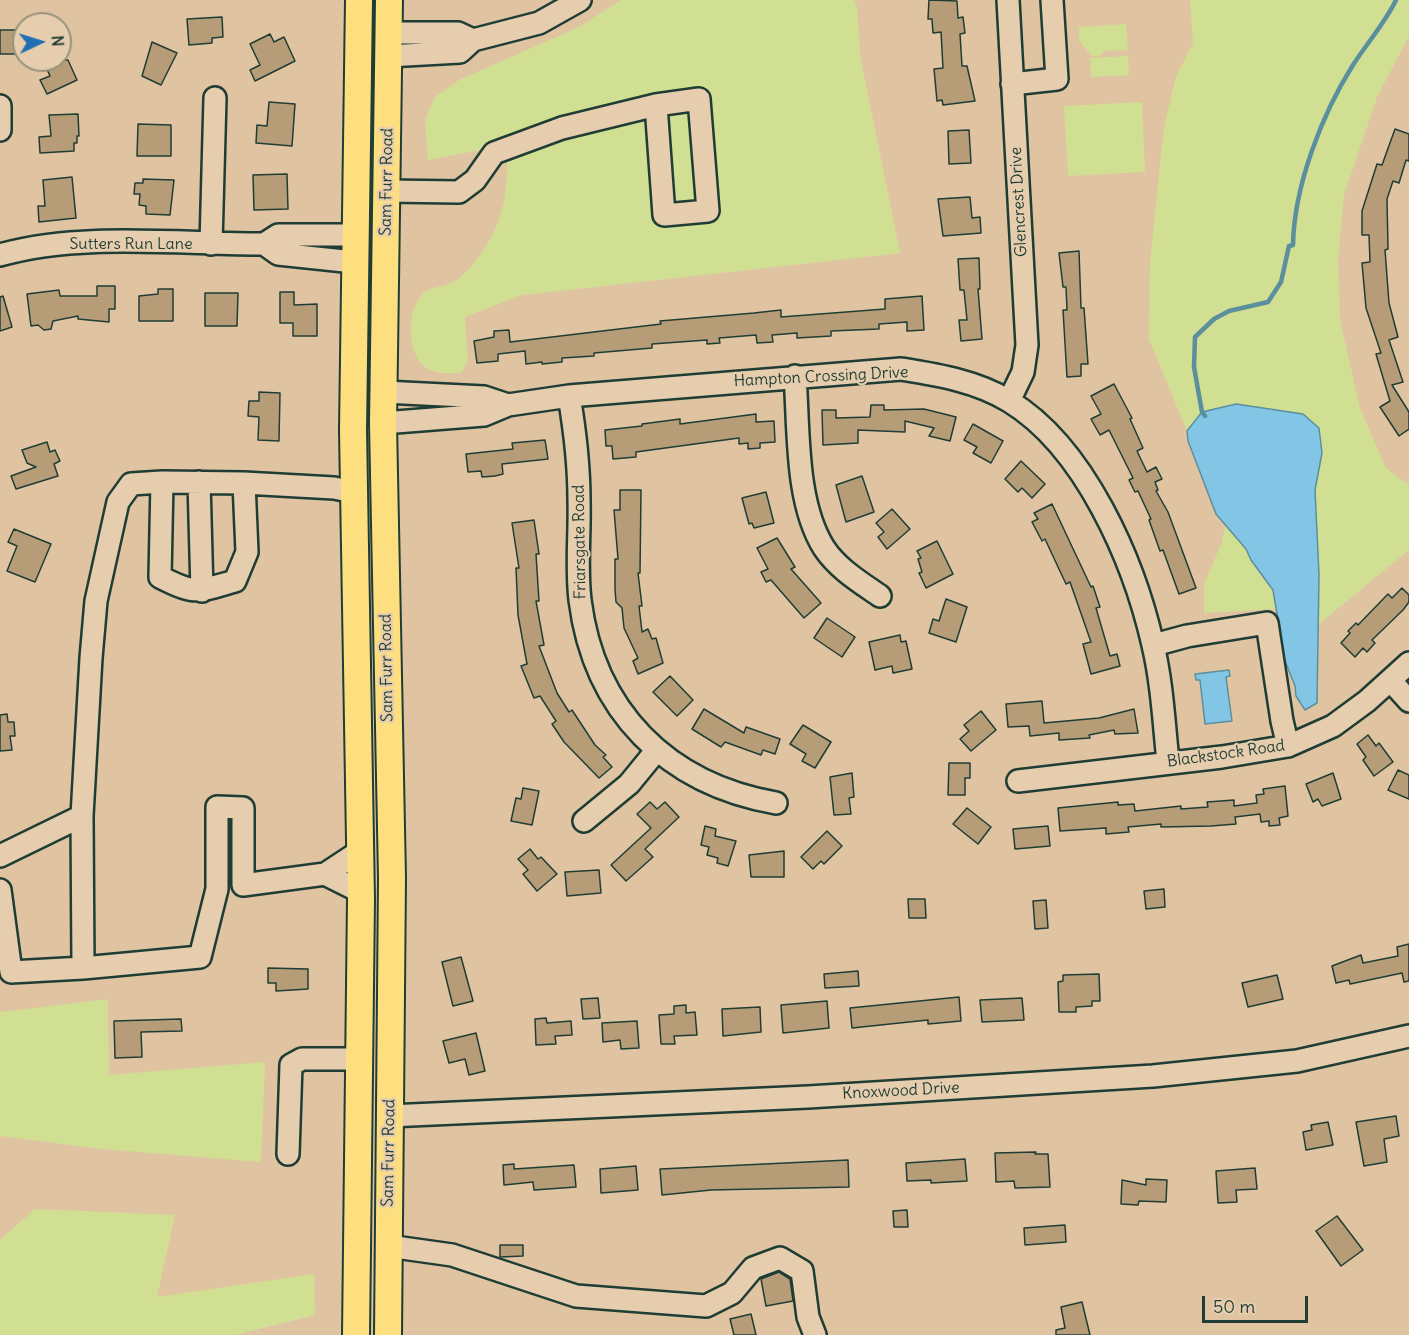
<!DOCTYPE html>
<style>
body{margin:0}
#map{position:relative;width:1409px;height:1335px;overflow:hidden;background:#e0c4a2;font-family:Delius,sans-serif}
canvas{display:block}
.north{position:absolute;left:12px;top:12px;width:60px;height:60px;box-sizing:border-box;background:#e6cdae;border:2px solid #96937d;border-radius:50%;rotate:86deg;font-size:16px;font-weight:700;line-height:24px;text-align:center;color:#1f3d34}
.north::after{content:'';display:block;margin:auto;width:21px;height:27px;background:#1f6fb2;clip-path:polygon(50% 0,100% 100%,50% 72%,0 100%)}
.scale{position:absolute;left:1202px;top:1296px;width:106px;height:27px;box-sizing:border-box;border:3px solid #1f3d34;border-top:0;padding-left:8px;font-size:18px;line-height:21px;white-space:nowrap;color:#1f3d34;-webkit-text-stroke:4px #e6cdae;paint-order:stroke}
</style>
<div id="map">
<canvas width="1409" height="1335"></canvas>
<div class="north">N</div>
<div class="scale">50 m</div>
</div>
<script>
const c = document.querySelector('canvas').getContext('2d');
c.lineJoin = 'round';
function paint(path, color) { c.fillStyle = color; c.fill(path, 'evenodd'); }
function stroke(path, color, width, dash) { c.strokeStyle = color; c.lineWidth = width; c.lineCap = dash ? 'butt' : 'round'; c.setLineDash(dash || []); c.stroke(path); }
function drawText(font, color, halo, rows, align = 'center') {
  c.font = font + ' Delius,sans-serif'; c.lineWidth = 4.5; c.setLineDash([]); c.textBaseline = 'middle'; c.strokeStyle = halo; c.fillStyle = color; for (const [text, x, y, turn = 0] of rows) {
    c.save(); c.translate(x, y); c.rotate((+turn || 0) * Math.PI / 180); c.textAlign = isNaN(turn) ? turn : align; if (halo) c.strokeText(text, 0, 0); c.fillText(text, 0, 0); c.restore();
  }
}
paint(new Path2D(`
 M621,0H854L857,6L860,55L900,253L522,295L465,317L468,362L461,373C447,373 432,375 422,364C406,348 407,306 425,292C431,287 443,287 451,283C468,275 481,254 490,239C508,207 507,180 507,145L428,160L425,120L435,97L459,80L579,27Z
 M1190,0H1409V36L1377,97L1344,195L1338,260L1340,320L1360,408L1386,468L1409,485V550L1319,624L1315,490L1322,453L1319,428L1303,414L1288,411L1210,410L1202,412L1187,431L1149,339L1150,262L1164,127L1176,77L1193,43Z
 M1126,24L1128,50L1104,51L1101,55L1092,56L1079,41V27Z
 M1128,56L1129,75L1091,77L1090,58Z
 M1142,102L1145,172L1068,176L1064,106Z
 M1225,526C1237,537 1268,576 1273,590C1276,596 1276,603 1277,609L1204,613V584L1222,542Z
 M108,999L109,1075L265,1062L261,1162L102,1149L0,1136V1012Z
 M35,1209L175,1215L157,1297L314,1274L315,1315L235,1335H0V1240Z`), '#d0df92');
const water = new Path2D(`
 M1236,404L1303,414L1319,428L1322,453L1315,490L1319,575L1317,703L1305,710L1296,696L1295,686L1285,661L1273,590L1251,560L1246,549L1216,514L1188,441L1187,431L1202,412Z
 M1229,670L1230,676L1226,677L1232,721L1205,724L1200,680H1196L1195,674Z`);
paint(water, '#83c5e4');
stroke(water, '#5b8f9e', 1.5);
stroke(new Path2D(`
 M1205,416L1202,412L1194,367L1195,337L1214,319L1229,311L1268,302L1281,282L1289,246L1293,245C1294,186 1322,114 1353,65C1367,43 1385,23 1396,0`), '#5b8f9e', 4.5);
const building = new Path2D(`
 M929,0L957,1L958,18L963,17L965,33L960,34L962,66H967L975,101L943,105L942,100L937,101L934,69L943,68L941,32L933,33L932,19H928Z
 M222,17L223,37L212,38V43L189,45L187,19Z
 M0,30H24V54H0Z
 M270,34L274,42L284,37L295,61L255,81L250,70L260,65L250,44Z
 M152,42L177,53L161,85L142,76Z
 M43,60H68L77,80L47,94L40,80L50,76Z
 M269,102L295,104L292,146L256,143L257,125L267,126Z
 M78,114L79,136H77V143H74V151L40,153L39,137L51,136L49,115Z
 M138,124L171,125V156H137Z
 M1395,129L1409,134V161L1406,160L1399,183L1393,181L1387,199L1388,249L1385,250L1389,303L1398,337L1389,340L1403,382L1392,385L1409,412V429L1399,436L1380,407L1390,401L1376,354L1381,353L1366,308L1362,263L1370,262L1369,235H1362V211L1377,164L1382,165Z
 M969,130L971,163L949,164L948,131Z
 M287,174L288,209L254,210L253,175Z
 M72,177L76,218L39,222L38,206H45L43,180Z
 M143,179L174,180L170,215L146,214V206L139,205L140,194H134L135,183H143Z
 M970,197L972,218L980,217L981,233L943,236L938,199Z
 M1079,251L1081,308H1084L1088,364H1081V376L1067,377L1063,310H1067L1066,287H1063L1059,253Z
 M979,258L980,289H978L982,339L961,341L959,320H967L964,290H960L958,259Z
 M97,286H115V309H109V322L78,319V316L53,321L51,329L44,330L38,325L31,326L27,294L59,290L60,296H97Z
 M158,289H173V321H139V296L158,294Z
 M280,292H294V305L317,304V336H293V323H280Z
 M205,293H238L237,326H205Z
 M3,296L12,327L0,331V297Z
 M922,296L924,330L907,331V322L879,324V329L831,331V336L797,338V333L772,335L773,342L757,343L756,335L719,338L720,343L707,344V340L652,344V348L594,353V356L562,358V362L542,364V362L526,364L525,351L498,354V361L477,363L474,341L494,337V331L509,330L510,342L661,324L660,321L754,313L781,310V317L885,309V299Z
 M1114,384L1132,418L1130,419L1143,448L1137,451L1147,472L1156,467L1162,479L1155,482L1158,490L1156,491L1168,512L1196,588L1179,594L1163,550L1160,551L1149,520L1151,519L1138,491L1135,492L1129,480L1133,478L1109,430L1100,435L1091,419L1101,414L1091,396Z
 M259,392L280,393L279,441L258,440L259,417L248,416L249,401H259Z
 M871,405H884V410L924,409L956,417L950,441L929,436L934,428L905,421V432L858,430V443L823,445L822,410H836V418L870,417Z
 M756,414V422L774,421L775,442L760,443V448L748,449V443L739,444V438L636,452V457L613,459L612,446H606L605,430L642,426V424L680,419V424Z
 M973,424L1003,441L991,463L973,453L977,447L964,440Z
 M545,440L548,459L502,464L503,474L495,476L482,477L481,471L468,472L466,454L513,449L512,443Z
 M47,442L50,452L55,450L60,461L54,464L58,476L16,489L11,476L36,467L27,463L22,450Z
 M1021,461L1045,484L1032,498L1022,488L1018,492L1005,479Z
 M862,476L874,512L846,522L836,485Z
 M620,490H641L640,573H638L642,606H639L642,632L648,629L652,639L656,638L663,663L638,674L633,661L638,658L624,628L622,608L616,602L615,589V559H618L614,510H620Z
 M766,492L774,523L754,528L752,523L749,524L742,498Z
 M1052,504L1091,587L1093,586L1100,607L1096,608L1110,656L1117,654L1120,666L1091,674L1083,644L1091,642L1070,582L1066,584L1045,539L1042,541L1032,522L1038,519L1034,513Z
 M892,509L910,529L887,549L878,537L884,532L876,523Z
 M534,520L539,554H536L539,601H536L544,645L539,646L557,693L569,712L572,710L595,745L606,755L603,757L612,767L599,778L564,742L552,724L556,721L540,696L534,698L521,666L527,664L518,615L516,568H519L512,523Z
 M14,529L51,544L35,582L7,571L17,546L8,542Z
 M777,538L795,567L791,569L821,603L804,618L771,580L766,582L761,572L768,569L757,548Z
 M937,541L953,574L926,588L919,573L922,572L918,559L921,558L917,551Z
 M1402,588L1409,595V602L1403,610L1372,640L1375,643L1367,652L1363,648L1355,657L1341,643L1350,633L1348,631L1356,623L1358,625L1388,594L1392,598Z
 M946,599L967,607L956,642L929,633L933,619L939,621Z
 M827,618L855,637L842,657L814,638Z
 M900,635L901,642L906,641L912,669L893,673L892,666L875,670L869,642Z
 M670,676L693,700L677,716L653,692Z
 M1042,701L1044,723L1099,718L1134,709L1138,733L1115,734L1114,730L1089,735L1090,738L1059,740V733L1030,736L1029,726L1008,727L1006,704Z
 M704,709L744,733L746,727L780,739L775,754L763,750L761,755L725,742L721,747L692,729Z
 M981,711L996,730L971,751L960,739L969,731L964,725Z
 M7,714L8,722H14L15,736H10L12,750L0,751V715Z
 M803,725L831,742L815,768L802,761L806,754L790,744Z
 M1368,735L1376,746L1379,743L1393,762L1374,776L1363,760L1366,757L1357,744Z
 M949,763H970V778H965V795H948Z
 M1398,770L1409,775V799L1388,790Z
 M852,773L854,797L849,798L851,814L834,815L830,777Z
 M1333,773L1341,799L1322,806L1318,799L1313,802L1306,784Z
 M1285,786L1288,816L1279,818L1280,825L1269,826V821L1261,822L1260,814L1235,817L1236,824L1211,826L1161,827V824L1128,827L1129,832L1106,834V828L1060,831L1058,808L1118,802V805L1134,804L1135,811L1181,806V809L1208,807L1207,802L1234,800V806L1257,803L1256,795L1264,794L1263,789Z
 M523,788L539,791L532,825L511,821L516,798L521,799Z
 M650,802L657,809L665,802L679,817L645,849L653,857L626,881L611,865L651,828L637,814Z
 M967,808L991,827L978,844L953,824Z
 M705,826L716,829L715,836L736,841L728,866L717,863L718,858L707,855L709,847L701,845Z
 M1048,826L1050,846L1015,849L1013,829Z
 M827,831L842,846L824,864L821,861L813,869L801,857Z
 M530,849L538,859L541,857L557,874L537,891L523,874L528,870L518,859Z
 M784,851V877H751L749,855Z
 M599,870L601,893L567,896L565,872Z
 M1164,889L1165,907L1146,909L1144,891Z
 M908,899H925L926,918H909Z
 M1046,900L1048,928L1035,929L1033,901Z
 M1409,944V981L1404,982L1402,973L1350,984L1349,980L1336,983L1332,966L1361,955L1363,963L1398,956L1397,947Z
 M461,957L473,1001L453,1006L442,962Z
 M268,968L308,969V989L276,991V983H268Z
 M858,971L859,986L825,988L824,974Z
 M1099,974L1100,1001H1092V1006L1076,1007V1012H1059L1058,982L1063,981V975Z
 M1277,975L1283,999L1248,1007L1242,983Z
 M959,997L961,1021L928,1024V1020L852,1028L850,1008Z
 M598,998L600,1018L583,1019L581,999Z
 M1022,998L1024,1020L982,1022L980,1000Z
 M827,1001L829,1028L783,1033L781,1005Z
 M686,1005V1013L695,1012L697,1035L674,1036L675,1044H661L659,1015L674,1014V1006Z
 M760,1007L761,1032L723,1036L722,1009Z
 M546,1018L547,1023L571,1021L572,1035L555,1036L556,1044L536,1045L535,1019Z
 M181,1019L182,1031L141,1032L142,1057L115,1058L114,1021Z
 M637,1021L639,1048L621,1049L620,1040L603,1042L602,1023Z
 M476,1033L485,1071L469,1075L465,1059L449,1063L443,1041Z
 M1396,1116L1399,1136L1384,1139L1387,1162L1364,1166L1356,1122Z
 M1328,1122L1333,1145L1306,1150L1303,1132L1312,1130L1311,1125Z
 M1036,1152L1035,1154H1048L1050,1187L1015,1188L1014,1181L996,1182L995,1153Z
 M965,1159L967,1181L931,1183V1180L907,1181L906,1163Z
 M848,1160L849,1187L711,1190L662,1195L660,1169Z
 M514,1164V1169L574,1165L576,1187L534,1190L533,1182L504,1185L503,1165Z
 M636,1166L638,1190L601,1193L600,1169Z
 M1255,1168L1257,1189L1236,1190L1237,1202L1218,1203L1216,1171Z
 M1146,1179L1167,1180L1166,1202L1139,1201L1138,1205L1121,1204L1122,1180L1146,1185Z
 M907,1210L908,1227H894L893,1211Z
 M1337,1216L1363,1250L1341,1266L1316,1231Z
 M1065,1225L1066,1242L1025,1245L1024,1228Z
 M500,1245H523V1256L500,1257Z
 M779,1272L790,1279L793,1301L766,1306L761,1279Z
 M1082,1302L1090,1335H1056V1330L1065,1328L1061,1307Z
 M751,1314L756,1335H734L730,1319Z`);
paint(building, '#b69d78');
stroke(building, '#1f3d34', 1.5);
const minor = new Path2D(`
 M1008,0L1027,345L1023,372L1009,401
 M389,33H458L473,40
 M388,56L460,52L473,40L539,23L580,0
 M1012,84L1057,79L1052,0
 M0,130V106
 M386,191L459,192L475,180L494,153L562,128L656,105L699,99L708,211L664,215L656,105
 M211,244L215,98
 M264,244L278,254L354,262
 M0,255C80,232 180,244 264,244L278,235H355
 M795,376C799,429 795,502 824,548C838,569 860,582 880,596
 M384,392L484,397L508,405
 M569,396C575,431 579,465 579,500C580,534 576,567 580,600C594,711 667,784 776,803
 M383,423L484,415L508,405L569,396L901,369C938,375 976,381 1009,401C1085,447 1134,561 1153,645C1162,683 1164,723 1168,762
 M199,482L202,591
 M244,483L162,482L160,577C196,595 196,592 235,581L247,552L244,483L334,488L354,492
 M1154,645L1187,636L1267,623L1282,721L1288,746
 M1391,681L1409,701
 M1018,781L1222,757L1288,746L1333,726L1367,701L1409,663
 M584,821L629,784L656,751
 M0,856L82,816
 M325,874L361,892
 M0,890L11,972L83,968L82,816L91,658L96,601L118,502L131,484L162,482
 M83,968L200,957L217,889V807L243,808V885L325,874L360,851
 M389,1116L808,1097L1153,1076L1297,1061L1409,1036
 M288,1154L291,1065L302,1059H359
 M388,1246L452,1255L576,1296L706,1306L732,1293L753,1268L780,1258L802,1271L808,1317L815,1335`);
const major = new Path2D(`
 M356,1335L361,899L353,430L359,0
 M388,1335L392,878L383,423L389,0`);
stroke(minor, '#1f3d34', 26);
stroke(major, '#1f3d34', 30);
stroke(minor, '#e6cdae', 21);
stroke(major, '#fedf80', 26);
drawText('16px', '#1f3d34', '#e6cdae', [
 ["Sam Furr Road",387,182,-89],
 ["Glencrest Drive",1019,202,-93],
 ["Sutters Run Lane",131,244],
 ["Hampton Crossing Drive",821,377,-3],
 ["Friarsgate Road",580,542,-91],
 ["Sam Furr Road",387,668,-91],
 ["Blackstock Road",1226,754,-8],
 ["Knoxwood Drive",901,1091,-3],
 ["Sam Furr Road",389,1153,-89]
]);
</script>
